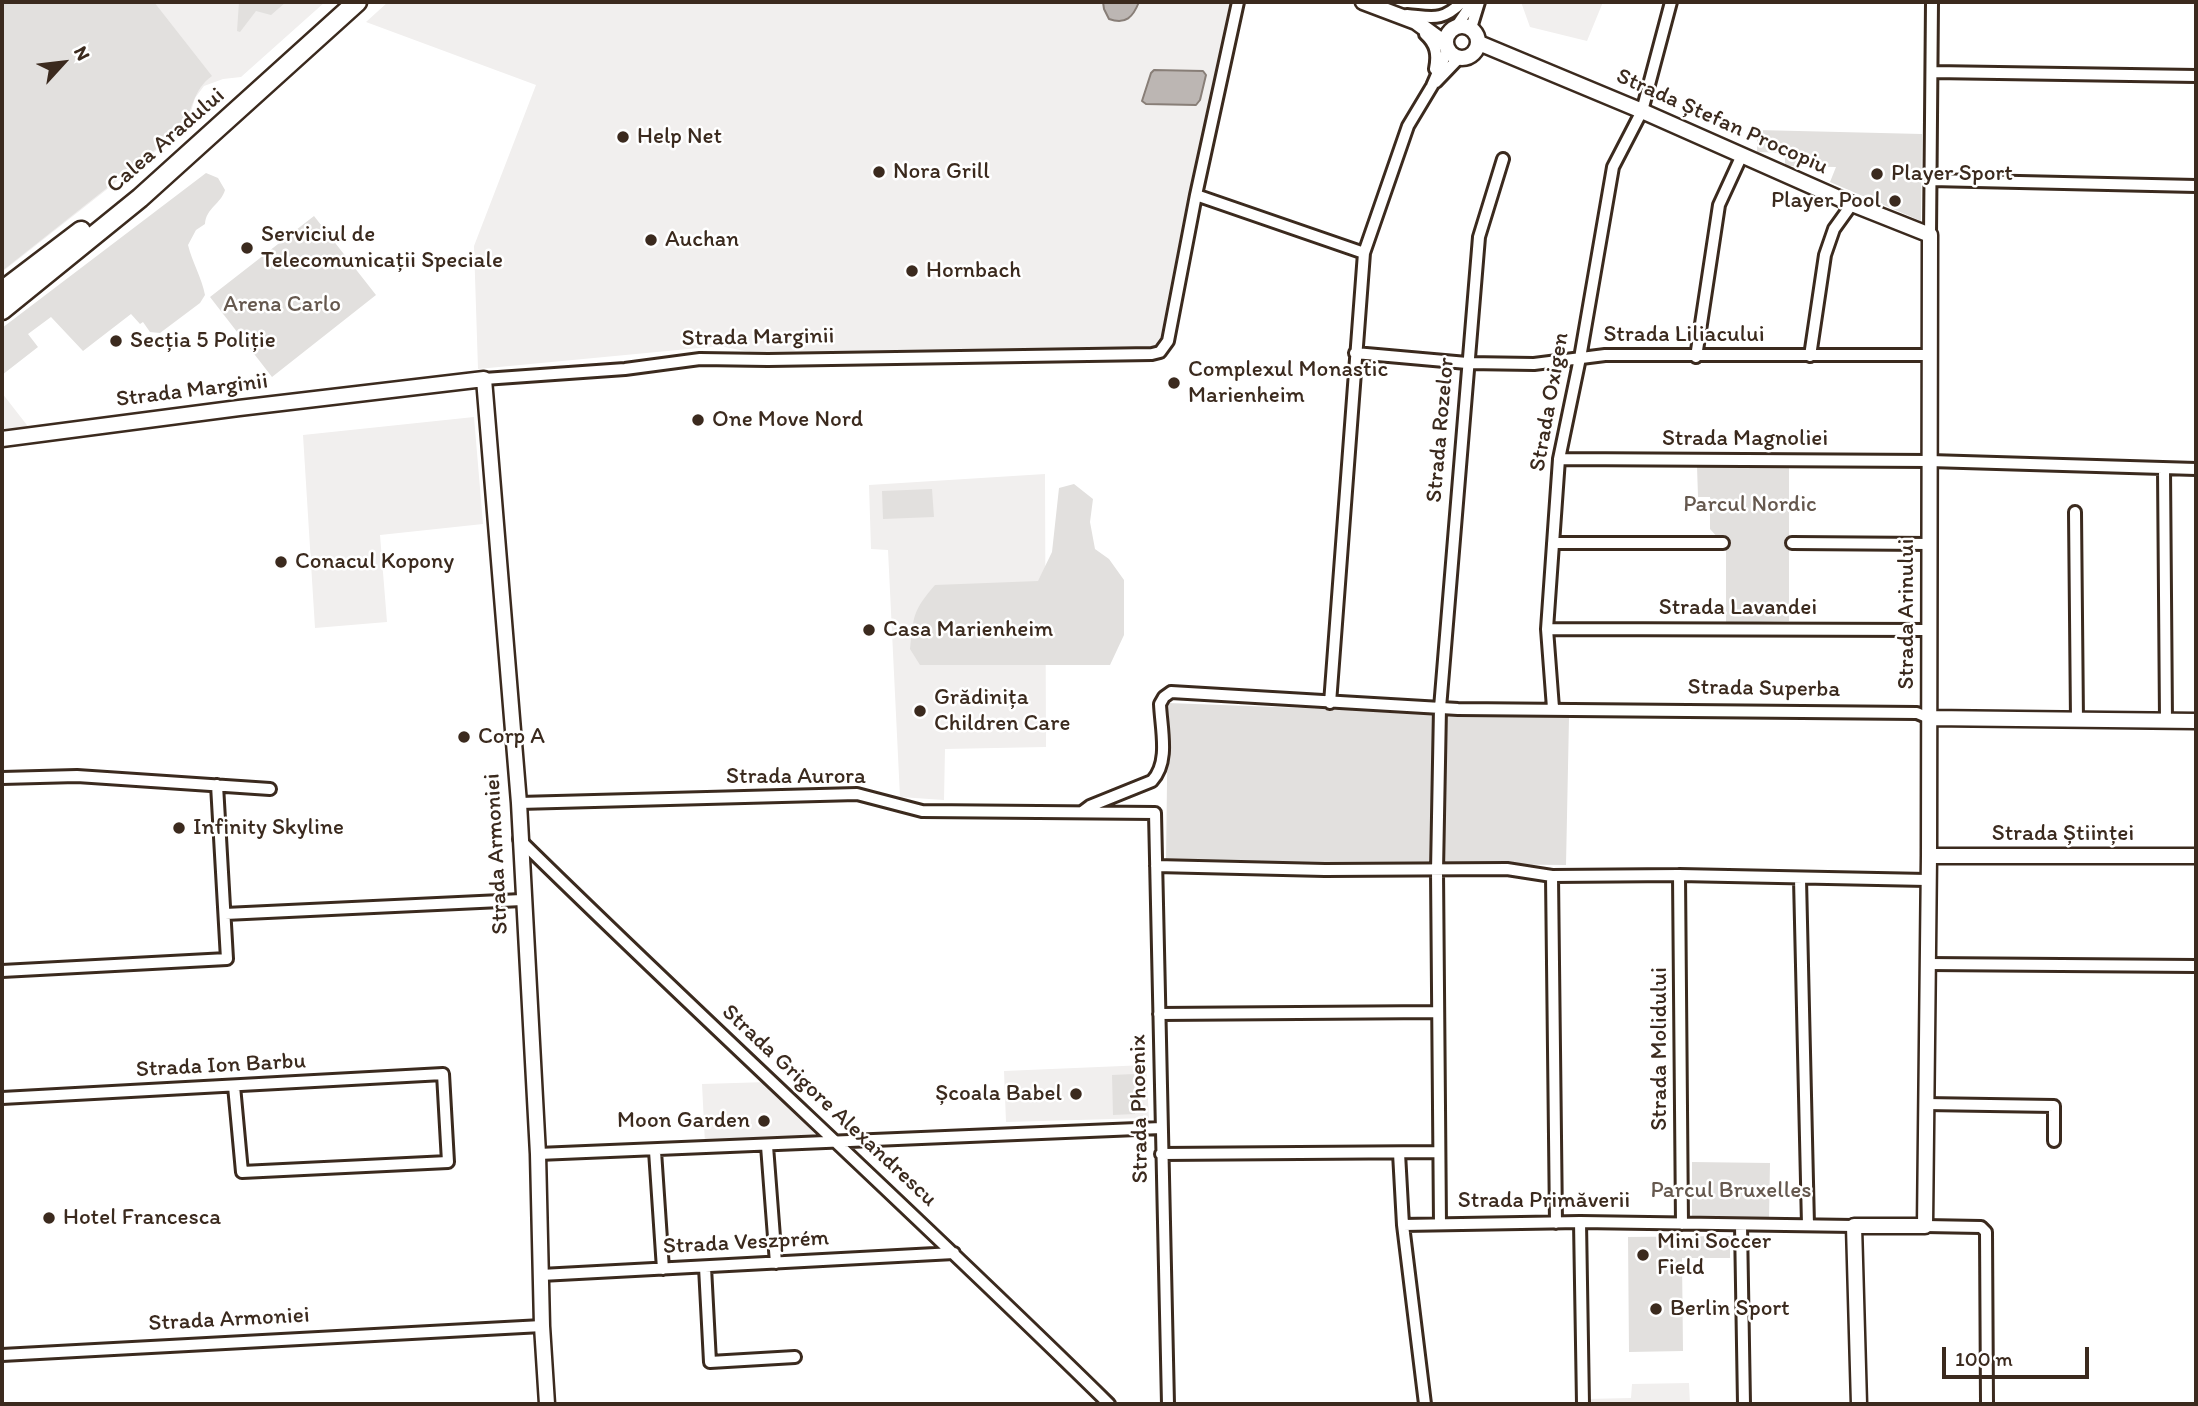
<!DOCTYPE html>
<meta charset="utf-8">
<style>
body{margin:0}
#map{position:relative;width:2198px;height:1406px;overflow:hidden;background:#fff;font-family:Itim,sans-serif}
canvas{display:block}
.frame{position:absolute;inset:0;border:4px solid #3b2a1e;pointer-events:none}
.north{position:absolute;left:28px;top:28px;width:70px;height:70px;-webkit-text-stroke:5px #fff;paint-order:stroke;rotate:63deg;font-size:19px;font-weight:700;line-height:28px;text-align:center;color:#3b2a1e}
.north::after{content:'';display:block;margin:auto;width:24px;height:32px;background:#3b2a1e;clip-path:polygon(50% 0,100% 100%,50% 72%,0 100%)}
.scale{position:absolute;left:1942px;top:1347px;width:147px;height:32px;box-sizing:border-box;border:4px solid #3b2a1e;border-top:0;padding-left:9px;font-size:21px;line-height:24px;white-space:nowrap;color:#3b2a1e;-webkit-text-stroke:5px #fff;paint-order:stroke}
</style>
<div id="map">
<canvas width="2198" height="1406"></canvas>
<div class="frame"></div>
<div class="north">N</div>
<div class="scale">100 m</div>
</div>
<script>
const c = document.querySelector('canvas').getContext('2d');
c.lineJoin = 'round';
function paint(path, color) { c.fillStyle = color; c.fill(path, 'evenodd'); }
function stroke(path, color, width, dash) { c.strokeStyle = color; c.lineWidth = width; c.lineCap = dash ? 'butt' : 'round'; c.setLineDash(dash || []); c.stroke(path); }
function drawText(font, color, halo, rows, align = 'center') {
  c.font = font + ' Itim,sans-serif'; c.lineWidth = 5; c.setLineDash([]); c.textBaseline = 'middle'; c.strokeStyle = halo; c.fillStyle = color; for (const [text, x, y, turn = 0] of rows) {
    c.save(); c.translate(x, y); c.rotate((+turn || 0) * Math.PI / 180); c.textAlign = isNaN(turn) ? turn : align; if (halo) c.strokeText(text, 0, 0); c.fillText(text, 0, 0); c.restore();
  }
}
paint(new Path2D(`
 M2,2H325L241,77L223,79L204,86L195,98L188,122L181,131L2,272Z
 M388,2H1236L1192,183L1159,346L765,355L720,346L478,369L474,246L536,85L366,22Z
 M1521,2H1603L1587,41L1530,27Z
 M2,393L30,429L2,434Z
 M474,417L483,524L380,535L387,622L315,628L303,435Z
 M1045,474L1046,747L945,749L944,800L900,797L888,550L871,549L869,485Z
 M1146,1065L1149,1118L1006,1122L1004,1071Z
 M768,1082L825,1138L705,1144L702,1084Z
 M1689,1383L1690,1404H1585V1399L1631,1398L1632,1384Z`), '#f1efee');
paint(new Path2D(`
 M2,2H154L212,76C192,90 193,112 180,130L2,271Z
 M239,2H286L271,15L256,11L240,32L237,31Z
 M1757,130L1922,134L1921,221L1830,182L1836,167L1785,166V153L1757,152Z
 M206,173L218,178L225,190C221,204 206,208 205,224L196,230L188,245C192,262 202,278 205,295L200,303L160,333L150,332L143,322L140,324L131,314L83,351L51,317L28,334L38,347L2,375V328Z
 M314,216L376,295L272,377L210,297Z
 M1789,465V621L1726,623V539H1719L1710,529V497H1698L1697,466Z
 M1074,484L1093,499L1090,522L1095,549L1109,559L1124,580V635L1110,665H920L910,649C914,615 912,612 935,585L1038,581L1052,552L1059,488Z
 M932,489L934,517L883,519L882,491Z
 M1168,703L1569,718L1566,865L1166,861Z
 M1134,1074L1135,1114L1113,1115L1112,1075Z
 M1692,1162L1770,1163L1769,1219L1692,1220Z
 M1730,1236V1258H1682L1683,1351L1629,1352L1628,1237Z`), '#e2e0de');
const water = new Path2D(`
 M1103,2H1139C1133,17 1126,25 1109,19L1104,9Z
 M1154,70L1203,71L1206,75L1200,100L1196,105L1146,104L1142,101L1151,73Z`);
paint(water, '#bcb6b3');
stroke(water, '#887e77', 2);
const minor = new Path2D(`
 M1407,15C1432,17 1442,22 1462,2
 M1456,27L1473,2
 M1471,28L1479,2
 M1425,34C1436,44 1438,54 1435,69
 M1933,72L2196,76
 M1436,82L1459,58
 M1931,180L2196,186
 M1196,195L1364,253
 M1930,235L1932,2
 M1355,353L1467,363L1534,364L1605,355H1929
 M1810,356L1825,255L1834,229L1852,204
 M1696,357L1719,205L1742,155
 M484,379L625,369L700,359L768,360L1152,354L1160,352L1168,341L1196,195L1238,2
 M1559,459L1930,461L2196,469
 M2164,469L2166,721
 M2075,512L2077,721
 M1553,543H1723
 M1792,543L1930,544
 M1547,629L1929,630
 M1330,703L1364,253L1408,126L1432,86L1448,49
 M1553,708L1547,629L1559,459L1580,358L1613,167L1642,111L1671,2
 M2,778L77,776L270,789
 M519,803L857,794L922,811L1155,813L1168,1404
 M1082,812L1090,806L1152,781C1170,762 1161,729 1160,704L1164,697L1171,692L1458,709L1917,713L1929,718
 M519,839C713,1030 915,1213 1109,1404
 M1156,866L1325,870L1507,869L1552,876L1679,875L1927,880
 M1679,875L1682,1224
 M1552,876L1556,1223
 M1800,879L1808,1225
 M225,914L522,900
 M1927,964L2196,966
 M2,971L227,959L217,785
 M1159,1014L1438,1012
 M2,1098L443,1074L448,1162L242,1172L234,1086
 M1925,1104L2054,1106V1141
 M767,1146L776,1263
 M655,1151L663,1269
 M1399,1153L1403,1225L1425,1404
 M538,1154L1161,1128
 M1161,1154L1438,1152
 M1580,1222L1583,1404
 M1440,1224L1437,871L1440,708L1479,237L1503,159
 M1403,1225L1580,1222L1854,1226
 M1741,1225L1744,1404
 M1925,1226L1981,1227L1986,1232L1987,1404
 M705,1267L710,1362L795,1357
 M541,1275L954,1253
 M2,1355L542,1326`);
const tertiary = new Path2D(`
 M1363,2L1416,22L1446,44
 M1446 42a16 16 0 1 1 32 0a16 16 0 1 1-32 0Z
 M1479,43L1642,111L1852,204L1930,235L1929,856L1925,1226H1854L1859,1404
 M2,439L239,408L484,379L519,803L538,1154L542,1326L547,1404
 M1929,718L2196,721
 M1929,856H2196`);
const primary = new Path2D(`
 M2,291L81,231
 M2,310L140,198L357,2`);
stroke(minor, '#3b2a1e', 16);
stroke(tertiary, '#3b2a1e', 19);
stroke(primary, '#3b2a1e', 23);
stroke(minor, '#fff', 10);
stroke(tertiary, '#fff', 14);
stroke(primary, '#fff', 18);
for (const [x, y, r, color] of [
 [623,137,7,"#3b2a1e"],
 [879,172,7,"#3b2a1e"],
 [1877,174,7,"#3b2a1e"],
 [1895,201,7,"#3b2a1e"],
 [651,240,7,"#3b2a1e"],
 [247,248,7,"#3b2a1e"],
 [912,271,7,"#3b2a1e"],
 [116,341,7,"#3b2a1e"],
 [1174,383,7,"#3b2a1e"],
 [698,420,7,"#3b2a1e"],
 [281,562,7,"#3b2a1e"],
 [869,630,7,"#3b2a1e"],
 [920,711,7,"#3b2a1e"],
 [464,737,7,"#3b2a1e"],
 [179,828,7,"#3b2a1e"],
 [1076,1094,7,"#3b2a1e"],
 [764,1121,7,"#3b2a1e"],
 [49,1218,7,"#3b2a1e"],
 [1643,1255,7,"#3b2a1e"],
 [1656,1309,7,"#3b2a1e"]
]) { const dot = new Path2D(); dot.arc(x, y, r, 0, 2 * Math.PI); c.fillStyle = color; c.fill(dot); stroke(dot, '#fff', 2.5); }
drawText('23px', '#3b2a1e', '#fff', [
 ["Strada Ștefan Procopiu",1722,122,24],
 ["Calea Aradului",166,141,-41],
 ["Strada Liliacului",1684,335],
 ["Strada Marginii",758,338,-1],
 ["Strada Marginii",192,391,-7],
 ["Strada Oxigen",1550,402,-80],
 ["Strada Rozelor",1441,430,-85],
 ["Strada Magnoliei",1745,439],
 ["Strada Lavandei",1738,608],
 ["Strada Arinului",1907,614,-90],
 ["Strada Superba",1764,689,1],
 ["Strada Aurora",796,777],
 ["Strada Științei",2063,834],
 ["Strada Armoniei",497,854,-93],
 ["Strada Molidului",1660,1049,-90],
 ["Strada Ion Barbu",221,1066,-3],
 ["Strada Grigore Alexandrescu",829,1106,43],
 ["Strada Phoenix",1140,1109,-91],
 ["Strada Primăverii",1544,1201],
 ["Strada Veszprém",746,1243,-3],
 ["Strada Armoniei",229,1320,-3]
]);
drawText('23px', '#3b2a1e', '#fff', [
 ["Help Net",637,137],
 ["Nora Grill",893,172],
 ["Player Sport",1891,174],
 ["Player Pool",1881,201,"right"],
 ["Serviciul de",261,235],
 ["Telecomunicații Speciale",261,261],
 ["Auchan",665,240],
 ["Hornbach",926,271],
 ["Secția 5 Poliție",130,341],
 ["Complexul Monastic",1188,370],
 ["Marienheim",1188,396],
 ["One Move Nord",712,420],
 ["Conacul Kopony",295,562],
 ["Casa Marienheim",883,630],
 ["Grădinița",934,698],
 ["Children Care",934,724],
 ["Corp A",478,737],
 ["Infinity Skyline",193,828],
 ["Școala Babel",1062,1094,"right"],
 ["Moon Garden",750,1121,"right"],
 ["Hotel Francesca",63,1218],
 ["Mini Soccer",1657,1242],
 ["Field",1657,1268],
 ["Berlin Sport",1670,1309]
], 'left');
drawText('23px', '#65584e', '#fff', [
 ["Arena Carlo",282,305],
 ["Parcul Nordic",1750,505],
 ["Parcul Bruxelles",1731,1191]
]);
</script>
